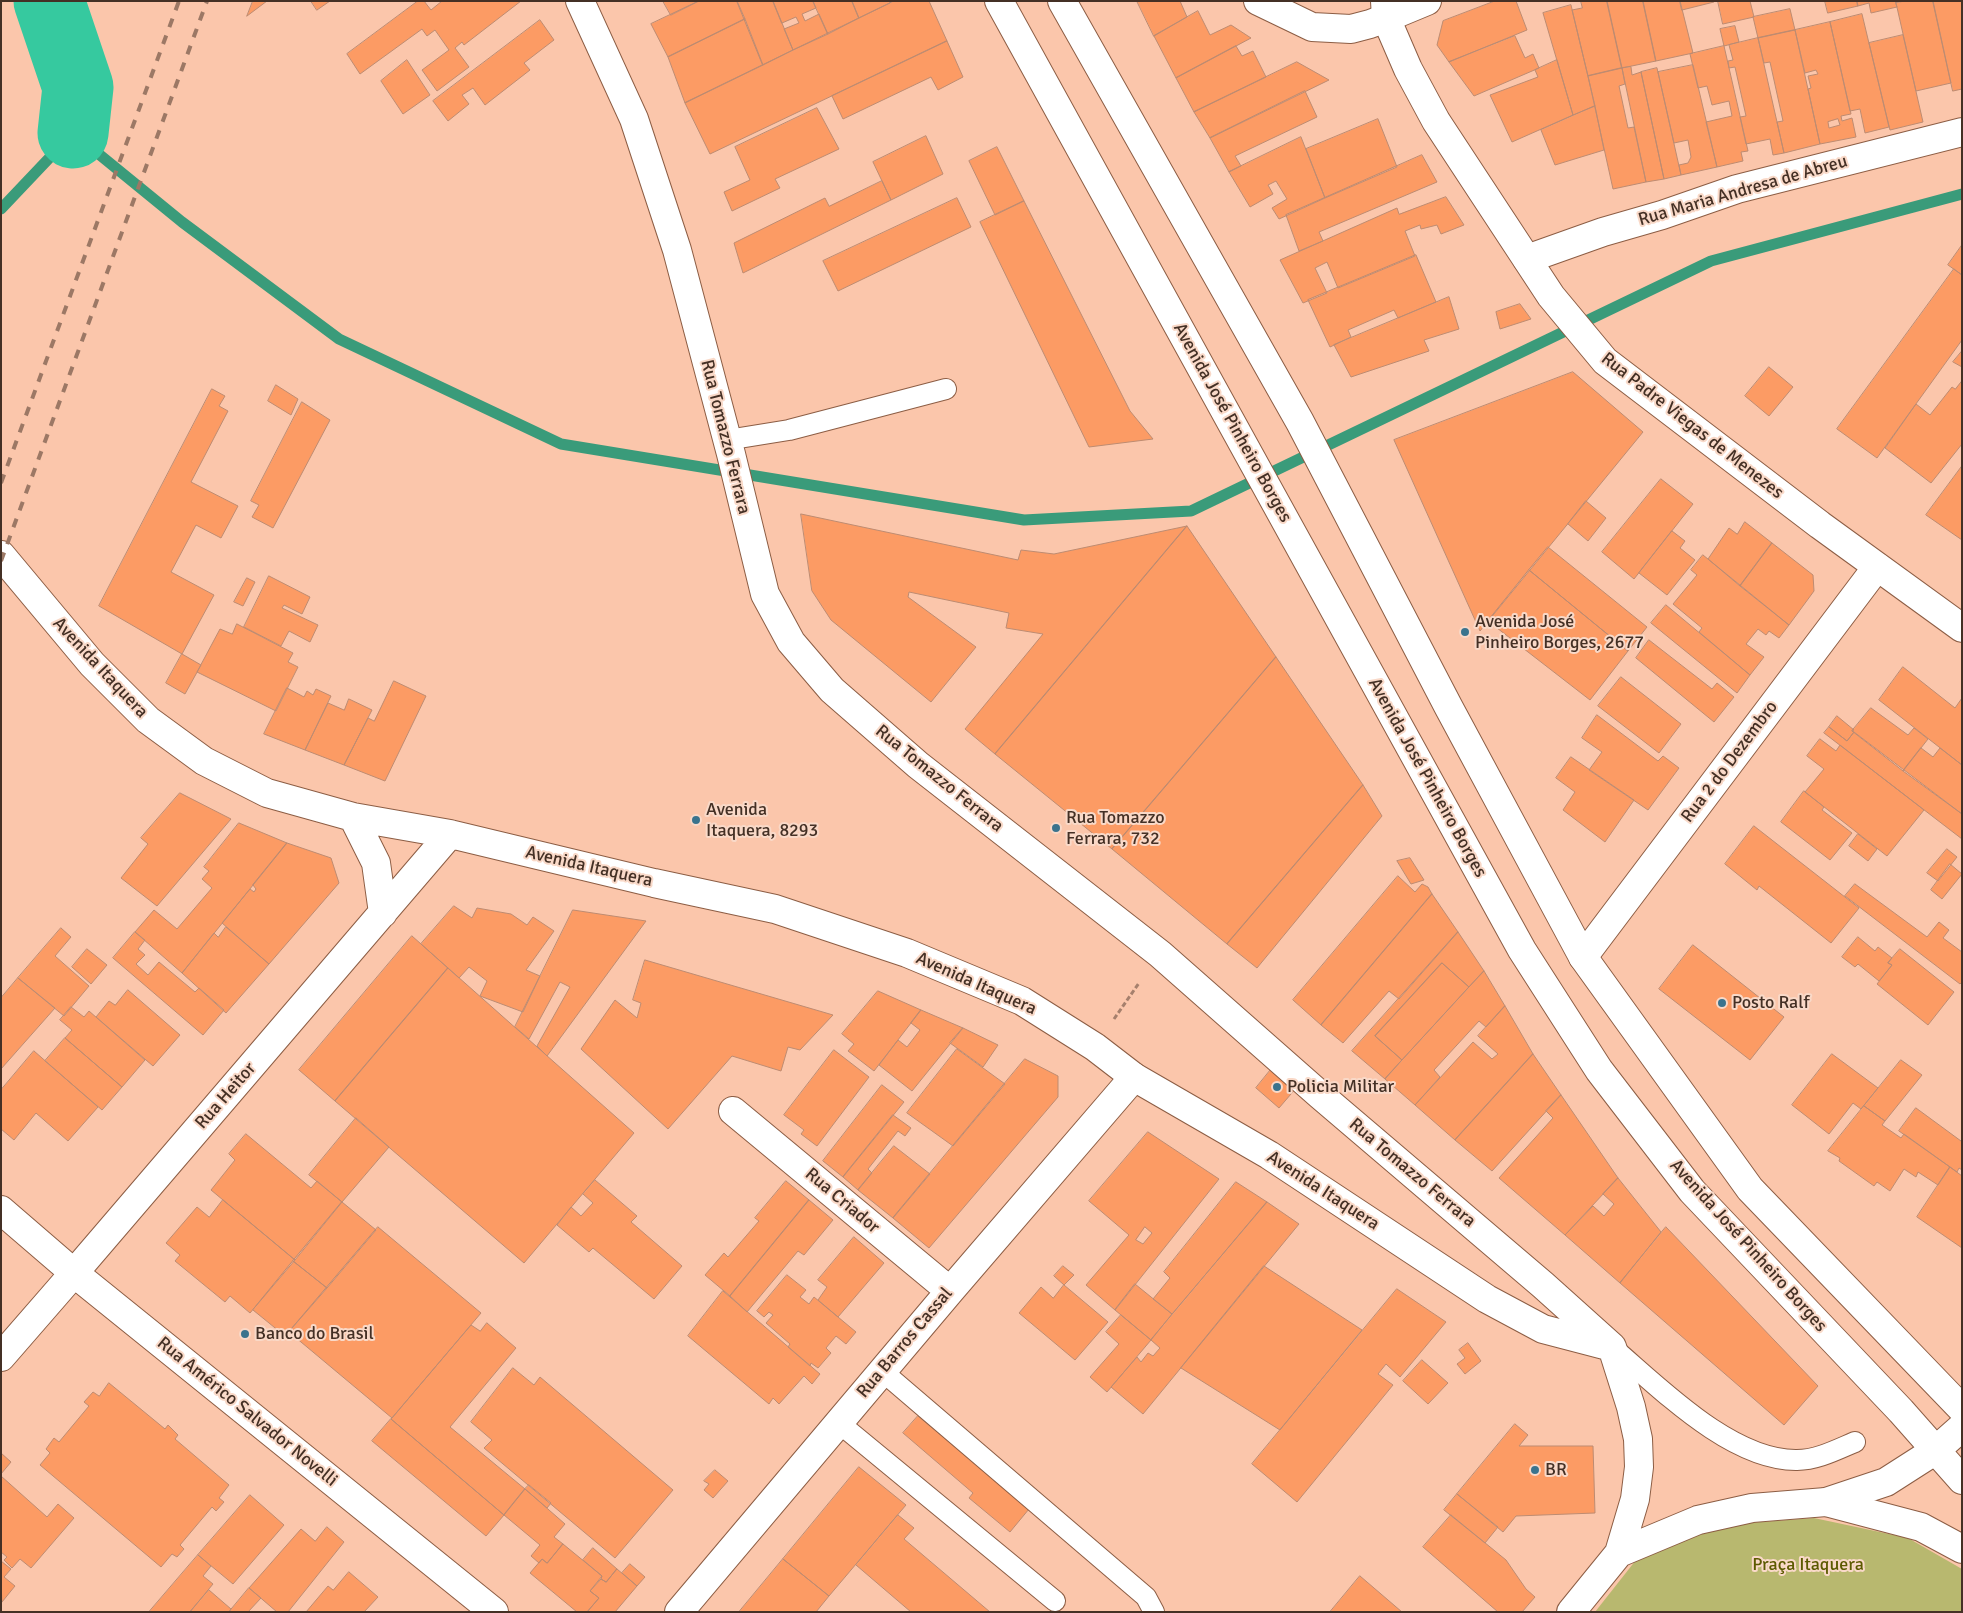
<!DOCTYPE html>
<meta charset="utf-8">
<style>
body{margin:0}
#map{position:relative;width:1963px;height:1613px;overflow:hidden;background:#fbc6ab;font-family:Signika,sans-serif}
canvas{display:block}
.frame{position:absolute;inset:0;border:2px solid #443025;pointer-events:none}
</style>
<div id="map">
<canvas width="1963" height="1613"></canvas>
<div class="frame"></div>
</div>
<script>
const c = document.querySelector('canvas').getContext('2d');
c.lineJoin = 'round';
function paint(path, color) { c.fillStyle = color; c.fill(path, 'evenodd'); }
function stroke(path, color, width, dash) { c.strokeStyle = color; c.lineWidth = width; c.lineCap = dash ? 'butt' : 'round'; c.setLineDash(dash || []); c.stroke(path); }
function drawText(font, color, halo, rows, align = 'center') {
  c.font = font + ' Signika,sans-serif'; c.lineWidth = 4; c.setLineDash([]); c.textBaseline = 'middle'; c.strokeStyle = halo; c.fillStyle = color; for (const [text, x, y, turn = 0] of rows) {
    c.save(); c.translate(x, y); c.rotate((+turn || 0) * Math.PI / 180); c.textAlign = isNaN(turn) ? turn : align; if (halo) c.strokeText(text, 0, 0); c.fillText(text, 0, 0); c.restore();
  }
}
paint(new Path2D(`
 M1814,1518L1908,1538L1962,1569V1612H1595L1636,1560L1721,1525Z`), '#b8b86f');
stroke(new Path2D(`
 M1,209L73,133L182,222L339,339L561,444L1024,520L1191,511L1711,261L1962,194`), '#3a9b7a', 11);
stroke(new Path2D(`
 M49,1L78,87L73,133`), '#36c99f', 71);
const building = new Path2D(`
 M253,1H267L247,16Z
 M311,1H330L317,10Z
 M418,1H424L431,10L442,1H521L464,45L462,42L455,48L469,67L437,91L422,70L449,50L435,30L427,36L422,29L360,74L347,54Z
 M663,1H699L671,15Z
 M699,1H737L745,19L668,57L651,24Z
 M737,1H773L793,50L763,65Z
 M773,1H813L816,8L802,14L805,21L819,14L828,34L793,50L784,29L799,23L796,17L782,23Z
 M813,1H852L859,18L828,34Z
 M852,1H889L890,3L859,18Z
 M894,1H929L947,41L710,154L685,103Z
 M1137,1H1180L1187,17L1154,36Z
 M1495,1H1516L1527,30L1449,62L1437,45L1443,21Z
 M1581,1H1607L1622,68L1588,76L1572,10L1582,8Z
 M1607,1H1643L1656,61L1622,68Z
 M1643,1H1680L1693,53L1656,61Z
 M1680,1H1714V2L1682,10Z
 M1718,1H1750L1754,17L1723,24Z
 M1825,1H1857L1858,6L1828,13Z
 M1857,1H1895L1897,7L1871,13L1869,3L1858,6Z
 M1905,1H1933L1951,83L1916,91L1896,3Z
 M1933,1H1962V89L1953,91Z
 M1571,5L1595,106L1573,115L1543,13Z
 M1790,9L1795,30L1758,38L1753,17Z
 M1198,11L1210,35L1231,25L1251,38L1176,78L1154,36Z
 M1862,14L1889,127L1865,133L1860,109L1850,111L1830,22Z
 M745,19L763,65L685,103L668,57Z
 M540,20L554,40L524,63L530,70L485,105L473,88L462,95L469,104L448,121L433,101Z
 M1830,22L1851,114L1841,116L1842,121L1852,118L1856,137L1820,144L1808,89L1811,88L1808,76L1818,74L1816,70L1805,73L1795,30ZM1838,119L1840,125L1829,128L1828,122Z
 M1735,26L1739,42L1724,46L1720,29Z
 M1795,30L1820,144L1784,153L1777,122L1783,121L1770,62L1764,63L1758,38Z
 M1903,35L1923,122L1890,130L1869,43Z
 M1515,36L1525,58L1533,54L1539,68L1474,96L1449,62Z
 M1758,38L1784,153L1773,155L1770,139L1746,144L1740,117L1746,116L1735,67L1729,68L1728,61L1733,60L1729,45Z
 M947,41L963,77L938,90L931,77L843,119L832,96Z
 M1236,46L1242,56L1253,51L1266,77L1194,112L1176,78Z
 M1724,46L1748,151L1741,152L1743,161L1717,167L1706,122L1732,116L1729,101L1712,105L1707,86L1698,88L1690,54Z
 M407,60L430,95L403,114L381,81Z
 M1557,60L1573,115L1512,142L1490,95L1538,77L1535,70Z
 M1297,62L1329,80L1210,138L1194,112Z
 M1693,65L1717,167L1681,175L1679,165L1688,163L1691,157L1688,140L1674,143L1658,72Z
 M1631,67L1632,75L1641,72L1664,179L1646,182L1622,68Z
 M1622,68L1625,84L1619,86L1628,128L1634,127L1646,182L1613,189L1588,76Z
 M1657,68L1681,175L1664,179L1641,72Z
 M1305,91L1317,117L1235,156L1241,166L1229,172L1210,138Z
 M1595,106L1604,150L1555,165L1541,130Z
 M817,108L839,149L775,179L780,188L732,211L724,192L750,180L735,147Z
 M1378,119L1397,167L1325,198L1306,149Z
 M926,136L943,174L891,200L873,162Z
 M1301,137L1325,198L1279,219L1272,208L1287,199L1276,181L1268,185L1273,194L1250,207L1229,172Z
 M997,147L1024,201L995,215L969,161Z
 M1422,155L1437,182L1319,232L1323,241L1299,251L1286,215Z
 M882,181L891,200L743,273L734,243L825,198L829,206Z
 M1446,197L1464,225L1441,234L1437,225L1421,229L1420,225L1405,231L1415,256L1338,288L1327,262L1315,268L1327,293L1303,303L1280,260L1397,208L1399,214Z
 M957,198L971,227L838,291L823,261Z
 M1024,201L1130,411L1153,439L1089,447L980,222Z
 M1962,245V275L1948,265Z
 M1416,255L1436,302L1398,318L1394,310L1348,330L1351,337L1330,347L1308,300Z
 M1954,269L1962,275V340L1877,458L1837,429Z
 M1449,297L1459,329L1424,340L1429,351L1351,377L1334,345Z
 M1520,304L1531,319L1500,329L1496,312Z
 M1962,351V367L1953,362Z
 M1769,367L1793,387L1769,416L1745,396Z
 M1573,372L1643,432L1480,631L1394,440Z
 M1962,381V444L1931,483L1885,448L1916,404L1930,415L1952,387L1955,389Z
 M276,385L298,399L291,415L268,401Z
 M212,389L225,396L219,406L228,411L191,482L238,506L221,538L196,525L171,572L214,595L182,654L99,606Z
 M302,402L330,420L273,528L252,517L259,505L251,501Z
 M1962,466V540L1926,515Z
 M1661,479L1693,504L1634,579L1602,552Z
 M1586,501L1606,518L1588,541L1568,524Z
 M801,514L1018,560L1021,550L1054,554L1187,526L995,754L965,729L1043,634L1006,628L1009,613L909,592L908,597L976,647L931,702L831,620L812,591Z
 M1745,522L1772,543L1740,586L1708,559L1729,528L1737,534Z
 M1187,526L1276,657L1112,849L995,754Z
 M1672,531L1685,541L1680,548L1695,560L1667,595L1639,573Z
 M1772,543L1813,575L1814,591L1789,625L1740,586Z
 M1548,547L1647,627L1628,651L1529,570Z
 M1703,555L1789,625L1779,638L1769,631L1766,635L1758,629L1746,644L1764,657L1750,675L1699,632L1702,628L1673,604L1697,575L1691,570Z
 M1529,570L1628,651L1590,700L1488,621Z
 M269,576L310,597L302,614L284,605L282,608L318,625L310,642L289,631L281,646L244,627Z
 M247,578L255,582L243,606L234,602Z
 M1666,605L1750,675L1737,693L1651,623Z
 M237,624L293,653L288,662L298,667L276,711L197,672L220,629L232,634Z
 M1649,640L1712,689L1717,683L1734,697L1714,722L1636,658Z
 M182,654L201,665L185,694L166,683Z
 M1276,657L1363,785L1227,944L1112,849Z
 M1903,667L1955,708L1962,698V765L1879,700Z
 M1621,677L1681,724L1659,753L1598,706Z
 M394,681L426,696L385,781L344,765L368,718L374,721Z
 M287,688L304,697L307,691L313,695L316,689L331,696L305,750L264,734Z
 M349,699L372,710L344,765L305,750L328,703L344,710Z
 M1871,708L1908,735L1914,728L1928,739L1903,771L1852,731Z
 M1597,715L1658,761L1663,756L1679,768L1648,810L1589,770L1602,752L1582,738Z
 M1837,716L1854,730L1852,731L1854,732L1847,741L1829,727Z
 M1829,727L1847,741L1854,732L1962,814V839L1824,733Z
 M1820,739L1836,751L1840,745L1924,810L1887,856L1805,792L1824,769L1807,756Z
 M1921,748L1933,757L1940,748L1962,765V814L1903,771Z
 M1571,757L1634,800L1605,842L1563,810L1575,792L1556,778Z
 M1363,785L1382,816L1257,968L1227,944Z
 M1804,791L1824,807L1822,810L1852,833L1830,860L1781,822Z
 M180,793L231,819L157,906L121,878L148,844L141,838Z
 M239,823L287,843L182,973L135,932L154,910L177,929L212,888L202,879L209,871L204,867Z
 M1754,826L1859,908L1831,943L1759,886L1757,890L1725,864Z
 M1858,834L1877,849L1868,861L1849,846Z
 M287,843L331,858L339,883L269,964L222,923L250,889L254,892L256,889L253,885Z
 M1947,849L1957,857L1938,881L1927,873Z
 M1410,858L1424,880L1411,884L1397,861Z
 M1950,864L1962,874L1942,899L1931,890Z
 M1398,876L1415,892L1422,884L1428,887L1432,894L1321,1025L1293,1000Z
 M1855,884L1927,937L1939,922L1949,930L1943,938L1962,952V982L1960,984L1845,896Z
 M1432,894L1458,932L1399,999L1389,991L1343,1043L1321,1025Z
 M454,906L472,918L477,908L511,914L527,925L533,917L554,931L526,970L540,976L523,1012L480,996L487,981L469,967L459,978L421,944Z
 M573,910L646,921L547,1056L537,1046L570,987L560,982L529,1039L515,1027Z
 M226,927L269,964L226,1013L182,973L214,933L218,937Z
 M61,928L71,937L55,956L89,986L64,1016L18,978Z
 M135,932L145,940L138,949L145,955L136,964L148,975L159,962L195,992L199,988L224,1010L203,1035L113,958Z
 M1458,932L1484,971L1469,987L1442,963L1375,1036L1402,1060L1385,1079L1352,1051Z
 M412,936L448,968L335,1101L299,1070Z
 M1858,937L1875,951L1878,947L1892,958L1888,963L1892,965L1879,981L1858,964L1855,967L1842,957Z
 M1693,945L1784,1017L1750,1060L1659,989Z
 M87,949L107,965L91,984L72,967Z
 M1900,949L1954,992L1928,1025L1877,984L1892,965L1888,963Z
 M645,960L833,1015L800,1050L788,1047L781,1071L732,1056L668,1129L581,1049L615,1000L637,1018L641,1003L633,1000Z
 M1442,963L1469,987L1402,1060L1375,1036Z
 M448,968L634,1133L524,1263L335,1101Z
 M1484,971L1505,1006L1486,1027L1479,1021L1434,1070L1440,1077L1415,1105L1385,1079Z
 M18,978L55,1008L1,1069V998Z
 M128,990L180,1035L153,1066L96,1017L109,1001L115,1005Z
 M878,991L921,1010L874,1071L848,1051L854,1044L842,1034Z
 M1505,1006L1533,1054L1455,1140L1415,1105L1473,1042L1492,1059L1498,1054L1478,1036Z
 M71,1007L84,1017L89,1011L145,1060L122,1087L65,1038L72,1030L60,1020Z
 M921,1010L963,1028L912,1091L879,1065L898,1040L907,1047L920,1030L911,1023Z
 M963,1028L998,1045L983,1067L950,1043Z
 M65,1038L122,1087L102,1110L45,1061Z
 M957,1049L1005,1084L953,1146L907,1113Z
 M834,1050L869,1077L817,1146L801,1134L804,1130L784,1115Z
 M34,1051L98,1107L68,1141L36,1113L14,1140L1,1129V1090Z
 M1533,1054L1561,1095L1492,1171L1455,1140Z
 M1832,1054L1878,1088L1861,1109L1853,1103L1829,1134L1792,1105Z
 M1025,1059L1058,1076V1097L929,1248L893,1218Z
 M1901,1060L1922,1075L1885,1121L1864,1106Z
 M1273,1067L1297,1087L1279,1108L1256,1088Z
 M882,1085L904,1102L843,1177L823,1161Z
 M1561,1095L1618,1178L1565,1235L1499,1178L1553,1118L1546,1111Z
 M1864,1106L1885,1121L1882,1125L1901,1138L1904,1134L1950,1167L1938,1185L1918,1172L1916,1177L1904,1169L1890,1191L1877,1182L1874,1186L1839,1161L1840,1158L1828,1151Z
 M1916,1108L1961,1141L1962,1139V1170L1959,1168L1957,1172L1899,1131Z
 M893,1115L911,1128L905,1136L898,1131L868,1169L872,1173L858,1190L843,1177Z
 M356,1118L389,1147L342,1202L309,1175Z
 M1148,1132L1219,1179L1115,1310L1086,1285L1129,1235L1089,1201ZM1145,1227L1152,1233L1143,1244L1136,1240Z
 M246,1134L311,1188L317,1181L342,1202L295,1260L211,1190L235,1160L229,1154Z
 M894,1146L930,1174L893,1218L858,1190Z
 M1950,1167L1962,1176V1248L1917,1217Z
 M1618,1178L1661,1232L1620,1283L1565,1235L1593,1206L1604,1216L1614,1204L1603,1194Z
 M595,1180L637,1216L631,1222L682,1266L654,1299L593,1248L589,1252L557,1225L571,1207L581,1216L593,1203L583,1194Z
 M786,1181L809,1200L730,1296L705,1275L724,1253L728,1257L759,1221L755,1218Z
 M1236,1182L1267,1202L1172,1314L1153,1299L1170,1278L1164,1272Z
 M223,1200L295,1260L250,1313L230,1296L225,1302L175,1261L180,1255L166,1243L197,1207L209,1217Z
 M809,1200L833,1220L804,1255L798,1251L747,1312L730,1296Z
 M342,1202L376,1230L327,1288L293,1261Z
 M1267,1202L1299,1224L1143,1414L1111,1387L1137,1357L1141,1362L1148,1353L1153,1356L1160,1348L1151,1340Z
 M378,1227L481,1313L392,1418L289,1332Z
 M1666,1227L1818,1386L1784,1425L1620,1283Z
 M854,1237L884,1263L838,1317L818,1300L827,1287L818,1280Z
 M293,1261L327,1288L285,1336L253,1310Z
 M1063,1266L1074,1275L1064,1285L1054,1276Z
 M1264,1266L1362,1330L1280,1430L1181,1368Z
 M787,1275L806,1290L800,1297L809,1304L814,1297L856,1332L846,1344L836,1336L826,1348L831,1353L818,1368L811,1363L810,1366L788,1347L790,1344L766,1323L773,1315L769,1312L764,1317L757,1311Z
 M1135,1284L1172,1314L1151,1340L1115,1310Z
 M1064,1285L1108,1322L1075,1360L1019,1313L1041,1287L1053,1298Z
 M1397,1289L1446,1322L1400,1377L1386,1364L1378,1374L1393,1385L1297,1502L1252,1464Z
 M723,1291L820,1374L812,1384L804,1376L779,1404L773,1398L769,1404L688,1336Z
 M1121,1315L1151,1340L1107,1392L1090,1377L1119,1344L1106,1332Z
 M487,1323L516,1348L450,1427L525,1489L504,1515L391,1419L471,1325L480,1331Z
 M1468,1343L1481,1361L1465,1374L1457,1364L1465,1358L1459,1350Z
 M1422,1360L1448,1383L1428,1404L1403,1381Z
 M513,1368L534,1385L540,1377L673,1490L615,1558L484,1448L492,1440L471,1422Z
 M109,1383L165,1429L168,1425L178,1435L175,1439L229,1485L219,1498L224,1502L216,1511L212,1507L180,1545L184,1549L177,1557L172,1554L161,1567L40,1465L50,1453L46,1449L54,1438L59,1442L89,1406L84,1402L93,1392L99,1396Z
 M918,1416L1029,1509L1010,1532L969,1498L973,1493L903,1433Z
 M391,1419L504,1515L486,1536L372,1441Z
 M1515,1424L1528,1435L1519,1446H1593L1595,1513L1516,1516L1503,1532L1457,1494Z
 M1,1453L11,1462L1,1474Z
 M859,1467L906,1505L829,1596L783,1559Z
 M715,1470L728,1481L713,1498L704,1490L709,1484L704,1481Z
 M1,1476L47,1517L58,1504L74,1518L31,1568L20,1559L12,1568L4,1560L7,1557L1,1552Z
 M529,1485L551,1503L547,1508L525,1489Z
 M525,1489L565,1524L554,1537L563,1544L547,1563L542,1559L539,1563L531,1556L540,1545L504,1515Z
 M1457,1494L1498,1527L1485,1543L1444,1510Z
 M250,1495L284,1525L233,1584L198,1555Z
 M898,1515L914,1528L904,1539L990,1612H911L856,1565Z
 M1451,1515L1506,1560L1526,1589L1535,1597L1522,1612H1498L1423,1547Z
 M327,1527L344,1542L288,1612H277L249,1588L301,1529L315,1541Z
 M563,1544L602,1576L590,1591L599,1598L587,1612H577L530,1573L542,1559L547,1563Z
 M593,1548L617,1569L606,1582L601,1579L602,1576L583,1560Z
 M198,1555L211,1566L203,1576L213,1584L190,1612H149Z
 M783,1559L829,1596L816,1612H739Z
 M1,1561L11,1569L4,1577L15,1586L2,1602Z
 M630,1564L645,1577L637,1586L622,1573Z
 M617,1569L637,1586L615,1612H587L599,1598L590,1591L601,1579L606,1582Z
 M349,1572L378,1597L364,1612H306L328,1586L333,1590Z
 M1360,1576L1402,1612H1330Z
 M249,1588L261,1598L248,1612H229Z
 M209,1590L231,1609L229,1612H190Z`);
paint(building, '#fc9b64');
stroke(building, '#bd8b71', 1);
const service = new Path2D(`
 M727,440L789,430L946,389
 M1612,1347C1659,1387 1731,1461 1797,1460C1817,1460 1836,1450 1855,1442
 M882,1371L1146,1597L1154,1612
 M839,1423L1055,1601`);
const minor = new Path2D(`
 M1385,1L1386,18L1427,1
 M1527,259L1603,232L1662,215L1737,189L1962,132
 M1583,957L1877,567
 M733,1111L950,1291
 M1,1210L74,1273L1,1357
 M679,1612L950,1291L1134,1077`);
const tertiary = new Path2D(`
 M1258,1L1312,27L1351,29L1370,24L1386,18L1408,69L1436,121L1551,296L1605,361L1820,525L1962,628`);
const primary = new Path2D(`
 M580,1L634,119L677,250L731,454L765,594L791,642L832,690L918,765L1160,954L1320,1095L1543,1285L1612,1347L1631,1407L1638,1439L1639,1467L1635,1499L1619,1553
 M1,555L92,664L148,720L204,761L267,793L353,817L450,834L654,883L775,909L907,953L1022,1001L1095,1047L1134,1077L1269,1155L1487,1299L1543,1329L1608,1346
 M353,817L376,863L383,913
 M450,834L74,1273L494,1612
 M1571,1612L1619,1553L1698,1520L1752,1508L1826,1502L1886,1482L1936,1450L1962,1427`);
const trunk = new Path2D(`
 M999,1L1522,950L1599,1070L1692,1191L1901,1411L1962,1480
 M1062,1L1300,422L1448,706L1583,957L1750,1189L1962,1409
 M1826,1502L1921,1527L1962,1549`);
stroke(service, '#8c5d44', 22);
stroke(minor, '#8c5d44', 30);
stroke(tertiary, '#8c5d44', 30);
stroke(primary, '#8c5d44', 30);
stroke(trunk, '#8c5d44', 30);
stroke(new Path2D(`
 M1114,1019L1139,983`), '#a6806d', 3, [5, 2.5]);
stroke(service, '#fff', 20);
stroke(minor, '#fff', 28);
stroke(tertiary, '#fff', 28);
stroke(primary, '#fff', 28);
stroke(trunk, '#fff', 28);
stroke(new Path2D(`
 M1,483L179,1
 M1,561L207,1`), '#9c7865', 4, [9, 9]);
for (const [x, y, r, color] of [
 [1465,632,5,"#3a738d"],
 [696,820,5,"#3a738d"],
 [1056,828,5,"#3a738d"],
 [1722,1003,5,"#3a738d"],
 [1277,1087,5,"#3a738d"],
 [245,1334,5,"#3a738d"],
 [1535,1470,5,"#3a738d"]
]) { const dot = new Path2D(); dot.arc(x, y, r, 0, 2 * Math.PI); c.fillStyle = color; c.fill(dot); stroke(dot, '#f9d9c8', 2); }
drawText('18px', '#443025', '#f9d9c8', [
 ["Rua Maria Andresa de Abreu",1743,191,-16],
 ["Avenida José Pinheiro Borges",1232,423,61],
 ["Rua Padre Viegas de Menezes",1692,426,38],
 ["Rua Tomazzo Ferrara",725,437,76],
 ["Avenida Itaquera",100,668,47],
 ["Rua 2 do Dezembro",1730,762,-53],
 ["Avenida José Pinheiro Borges",1427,778,61],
 ["Rua Tomazzo Ferrara",939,779,39],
 ["Avenida Itaquera",589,867,13],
 ["Avenida Itaquera",976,984,24],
 ["Rua Heitor",226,1096,-49],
 ["Rua Tomazzo Ferrara",1412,1173,40],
 ["Avenida Itaquera",1323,1191,33],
 ["Rua Criador",842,1201,40],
 ["Avenida José Pinheiro Borges",1748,1246,48],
 ["Rua Barros Cassal",905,1343,-50],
 ["Rua Américo Salvador Novelli",247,1412,39]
]);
drawText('18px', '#443025', '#f9d9c8', [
 ["Avenida José",1475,622],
 ["Pinheiro Borges, 2677",1475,643],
 ["Avenida",706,810],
 ["Itaquera, 8293",706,831],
 ["Rua Tomazzo",1066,818],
 ["Ferrara, 732",1066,839],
 ["Posto Ralf",1732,1003],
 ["Policia Militar",1287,1087],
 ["Banco do Brasil",255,1334],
 ["BR",1545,1470]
], 'left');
drawText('18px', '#5c5a00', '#f9d9c8', [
 ["Praça Itaquera",1808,1565]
]);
</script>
